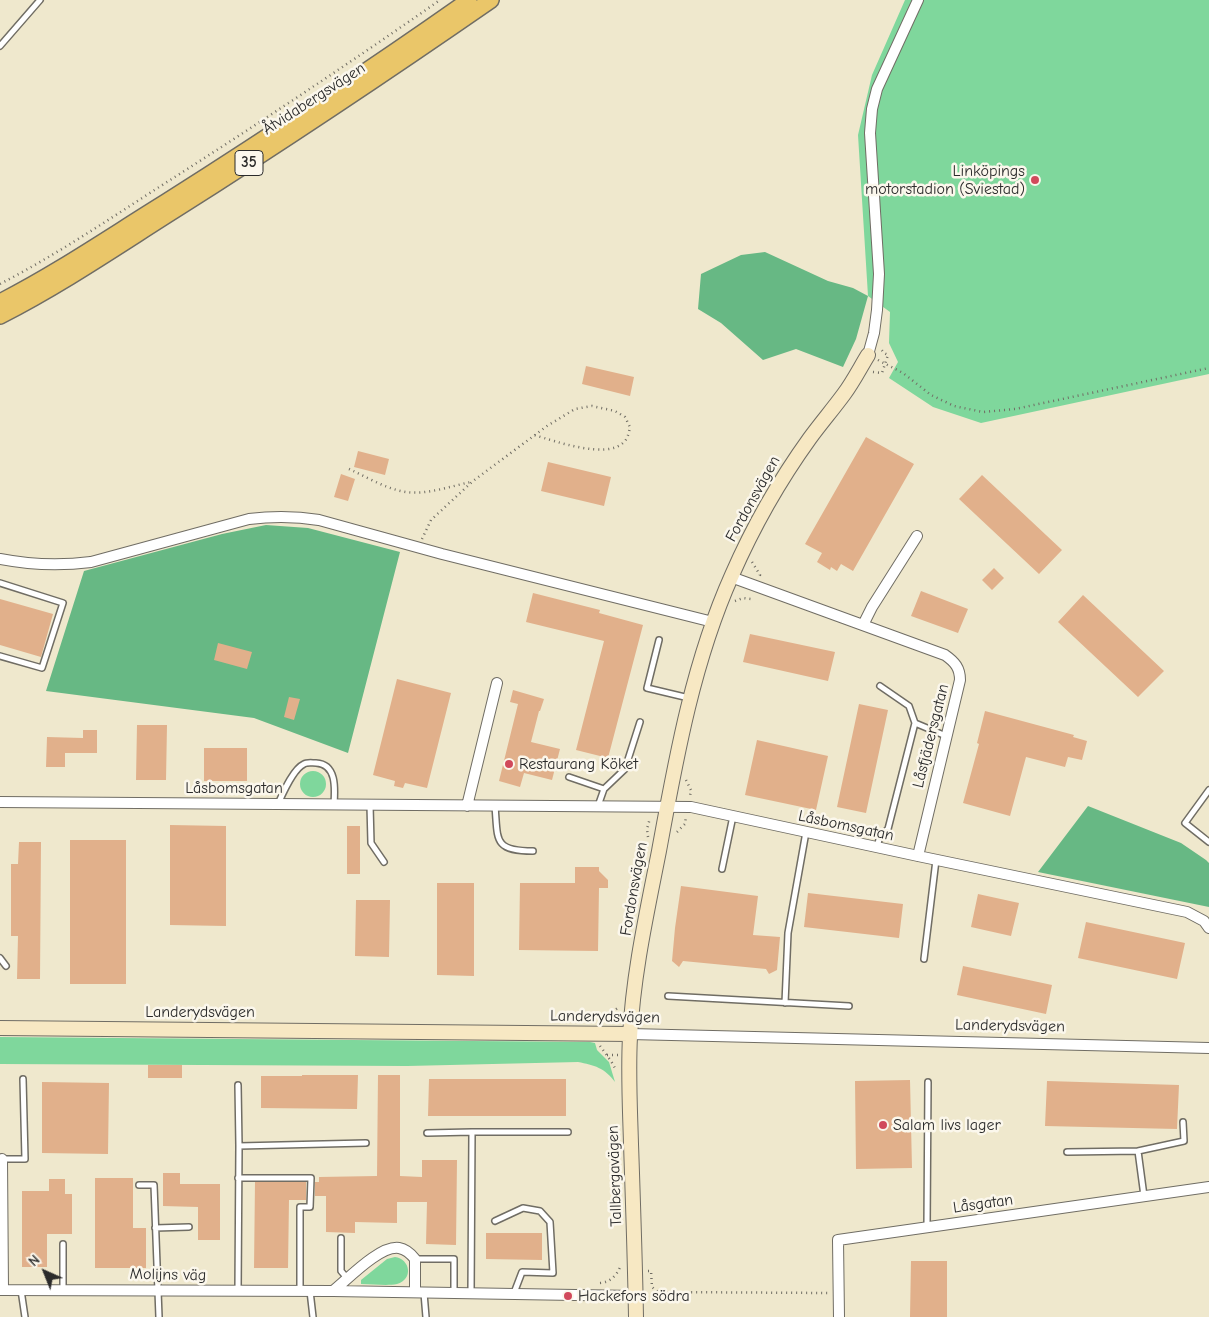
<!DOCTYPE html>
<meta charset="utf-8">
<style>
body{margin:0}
#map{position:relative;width:1209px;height:1317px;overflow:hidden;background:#efe8cd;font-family:"Comic Neue",sans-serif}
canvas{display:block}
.north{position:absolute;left:20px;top:1247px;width:50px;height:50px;-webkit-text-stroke:4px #fbf7ec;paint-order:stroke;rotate:316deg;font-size:14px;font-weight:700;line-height:20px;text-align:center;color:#2b2b2b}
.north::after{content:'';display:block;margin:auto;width:18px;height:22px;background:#2b2b2b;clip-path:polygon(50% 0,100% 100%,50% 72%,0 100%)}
</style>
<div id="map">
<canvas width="1209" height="1317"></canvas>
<div class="north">N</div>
</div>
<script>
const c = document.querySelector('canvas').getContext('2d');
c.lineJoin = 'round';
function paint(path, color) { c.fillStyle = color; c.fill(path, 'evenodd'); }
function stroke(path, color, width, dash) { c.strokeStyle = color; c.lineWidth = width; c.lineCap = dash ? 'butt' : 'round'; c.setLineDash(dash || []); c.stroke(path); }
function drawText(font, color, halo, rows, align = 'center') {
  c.font = font + ' "Comic Neue",sans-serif'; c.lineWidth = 5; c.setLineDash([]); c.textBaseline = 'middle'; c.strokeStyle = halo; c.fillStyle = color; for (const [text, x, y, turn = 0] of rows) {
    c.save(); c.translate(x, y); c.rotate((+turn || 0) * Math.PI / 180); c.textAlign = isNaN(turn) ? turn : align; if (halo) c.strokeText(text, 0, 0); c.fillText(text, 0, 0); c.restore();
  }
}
paint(new Path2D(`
 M905,0H1209V374L981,423L933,407L889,378L898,362L889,343L890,312L868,296L858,135L872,75Z
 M300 784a13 13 0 1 1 26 0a13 13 0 1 1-26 0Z
 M0,1037L590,1042L595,1043L597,1050L609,1062L615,1082C605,1068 594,1065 578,1062L407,1066L0,1064Z
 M395,1257C410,1259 414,1279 397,1284C387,1286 373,1284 361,1284V1280L387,1259Z`), '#7fd79c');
paint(new Path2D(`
 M765,252L828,281L853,288L868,296L856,339L843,367L796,349L763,360L721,323L698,309L701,274L741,255Z
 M266,525L308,528L400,552L348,753L254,718L46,691L84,571L222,534Z
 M1088,806L1181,843L1206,860L1209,863V907L1038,872Z`), '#67b884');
paint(new Path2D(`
 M586,366L634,377L630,396L582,384Z
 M866,437L914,464L853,571L841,564L837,571L831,567L830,570L817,562L822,553L805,544Z
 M358,451L389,459L385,475L354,467Z
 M548,462L611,477L604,506L541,491Z
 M341,474L355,479L348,501L334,497Z
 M982,475L1062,550L1039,574L959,499Z
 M994,568L1004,578L992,590L982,580Z
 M921,591L968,609L958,633L911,616Z
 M533,593L600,610L599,613L643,625L608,758L576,750L604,641L526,622Z
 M1083,595L1164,671L1138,697L1058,622Z
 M0,599L53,614L41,657L0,645Z
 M750,634L835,652L828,681L743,662Z
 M218,643L252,652L247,669L214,660Z
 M397,679L451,693L427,788L405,783L403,788L394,786L395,781L373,775Z
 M513,690L544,699L540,711H539L531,742L560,749L552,780L524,773L520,787L499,781L518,704L510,702Z
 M289,697L300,699L294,720L284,717Z
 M859,704L888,710L866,813L837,807Z
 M985,711L1074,735L1073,737L1087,741L1082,760L1068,757L1065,767L1026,757L1010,816L963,803L979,744L977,743Z
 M137,725H167L166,780H136Z
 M83,730H97V753H65V767H46L47,737L83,738Z
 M757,740L828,756L816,810L745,795Z
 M204,748H247V781H204Z
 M170,825L226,826V926L170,925Z
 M347,826H360V874H347Z
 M70,840H126V984H70Z
 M19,842H41L40,979H17L18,936H11V864H18Z
 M575,867H599V871L608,880V888H599L598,951L519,950L520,883H575Z
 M437,883H474V976L437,975Z
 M681,886L758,896L753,935L780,937L777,970L769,974L766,969L683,961L679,967L672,961L675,928Z
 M808,893L903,904L899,938L804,927Z
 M978,894L1019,903L1011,936L971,927Z
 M356,900H390L389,957L355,956Z
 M1086,922L1185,943L1177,979L1078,958Z
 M963,966L1052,985L1046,1014L957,995Z
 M148,1065H182V1078H148Z
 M302,1075H358L357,1109L261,1108V1076H302Z
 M378,1075H400V1176L422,1177V1160H457L456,1245L426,1244L427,1202H397V1223L355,1222V1233L326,1232V1196H315V1182H319V1177L377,1176Z
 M429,1079H566V1116H428Z
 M910,1080L912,1168L856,1169L855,1081Z
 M1047,1081L1179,1085L1177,1129L1045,1126Z
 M42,1082L109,1083L108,1154L42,1153Z
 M163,1173H180V1184H220V1240H198V1207L163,1206Z
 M95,1178H133V1228H146V1268H95Z
 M49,1179H65V1194H72V1234H47V1267H22V1191H49Z
 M255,1182H306V1200H289L288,1268H254Z
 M486,1233H542V1260L486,1259Z
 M911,1261H947V1317H910Z`), '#e1b08b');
const lane = new Path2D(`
 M0,46L40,0
 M0,583L63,603L42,668L0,656
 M659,640L647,688L689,698
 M915,723L946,736
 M569,777L604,789
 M1209,790L1185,823L1209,842
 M278,804C283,793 293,769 304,764C307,762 312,763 316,763C337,764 335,789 334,804
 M370,805L371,843L384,862
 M495,806C498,840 493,851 533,851
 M598,806L604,789L625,769L640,722
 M877,847L880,836L888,829L915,723L909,706L880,686
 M722,869L733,816
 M0,958L6,966
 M924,959L936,860
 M668,996L849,1006
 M785,1003L788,933L806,832
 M238,1085L239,1146
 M472,1132H568
 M427,1133L472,1132L471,1293
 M1138,1151L1184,1141L1183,1122
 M1067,1152L1138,1151L1144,1196
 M0,1159H25L23,1079
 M238,1178H311L310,1207H300V1291
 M139,1185H154L159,1317
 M495,1221L523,1208L540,1211L550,1222L553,1273L522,1272L514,1293
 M927,1227L928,1082
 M155,1228L189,1227
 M341,1238V1271L347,1278
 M415,1259H454V1293
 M63,1289V1244
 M21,1290L25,1317
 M238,1291L239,1146L366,1143
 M310,1291L313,1317
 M424,1293L426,1317`);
const street = new Path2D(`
 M868,355L874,333L877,310L879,274L870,133L872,109L877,89L918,0
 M0,559C31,565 60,566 91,562L249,519C273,516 295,516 319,520L442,554L713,622
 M731,577L945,655C955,662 960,668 960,680L918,856
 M863,625L872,607L917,536
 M0,802L691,807L918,856L1187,912L1204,921L1209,928
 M467,806L497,683
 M630,1034L1209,1048
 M2,1159L3,1290
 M0,1290L333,1291L636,1296
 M333,1291C348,1279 380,1245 399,1248C405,1249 411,1254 415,1259V1292
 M839,1317L838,1240L1209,1187`);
const secondary = new Path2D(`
 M0,1028L630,1034
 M636,1317C635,1259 633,1202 631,1144C630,1108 628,1072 630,1037C633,974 647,912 659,851C676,758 693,662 732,575C753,527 779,481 810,438C821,423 833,409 844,394C853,382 860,368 868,355`);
const primary = new Path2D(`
 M0,302C57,273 111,236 166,202C268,137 370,70 469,0
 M0,316C61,285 118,246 175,210C282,142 387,72 491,0`);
stroke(lane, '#706d64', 8);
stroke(street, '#706d64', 12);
stroke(secondary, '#706d64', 16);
stroke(primary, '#706d64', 18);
stroke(new Path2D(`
 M0,284C54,256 105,222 156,189C252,128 347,65 440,0
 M878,360L903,373L931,395L954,406L983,412L1015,409L1209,368
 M873,372L882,373L888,355L884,353L881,349
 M349,469C367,477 386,489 406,492C427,495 451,486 471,482
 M422,539L431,520L473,481L547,426L575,409L592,406L615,411L625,417L630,427C629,432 628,438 624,442C607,460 555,441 534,435
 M752,562L760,575L759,577
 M735,601L743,598L751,599L752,596
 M686,780L691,790L690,796
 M677,832L685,824L686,816
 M648,837L647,829L650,818
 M600,1021L619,1007
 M600,1046L611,1061L616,1070
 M607,1055H618
 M648,1271H651L652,1287L658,1292L828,1293
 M600,1283C611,1282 617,1275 621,1265`), '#706d64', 2.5, [1, 4]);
stroke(lane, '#fff', 5);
stroke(street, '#fff', 10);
stroke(secondary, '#f7e8c3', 14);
stroke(primary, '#eac669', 15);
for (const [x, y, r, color] of [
 [1035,180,5,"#d1495b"],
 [509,764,5,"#d1495b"],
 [883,1125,5,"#d1495b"],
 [568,1296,5,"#d1495b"]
]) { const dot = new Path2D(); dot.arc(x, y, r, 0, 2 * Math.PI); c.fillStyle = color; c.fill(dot); stroke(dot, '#fbf7ec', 2); }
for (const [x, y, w] of [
 [249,163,28]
]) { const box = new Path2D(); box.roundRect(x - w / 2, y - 12.5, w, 25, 4); c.fillStyle = '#fbf7ec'; c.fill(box); stroke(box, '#2b2b2b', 1); }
drawText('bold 15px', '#2b2b2b', null, [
 ["35",249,163]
]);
drawText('16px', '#2b2b2b', '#fbf7ec', [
 ["Åtvidabergsvägen",314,99,-33],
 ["Fordonsvägen",753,499,-61],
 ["Låsfjädersgatan",931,736,-76],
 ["Låsbomsgatan",234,788],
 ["Låsbomsgatan",846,826,12],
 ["Fordonsvägen",634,889,-80],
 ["Landerydsvägen",200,1012],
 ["Landerydsvägen",605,1017,1],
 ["Landerydsvägen",1010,1026,1],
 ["Tallbergavägen",615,1176,-92],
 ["Låsgatan",983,1204,-8],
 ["Molijns väg",168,1275,1]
]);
drawText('16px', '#2b2b2b', '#fbf7ec', [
 ["Linköpings",1025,171,"right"],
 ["motorstadion (Sviestad)",1025,189,"right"],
 ["Restaurang Köket",519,764],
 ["Salam livs lager",893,1125],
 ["Hackefors södra",578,1296]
], 'left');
</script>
